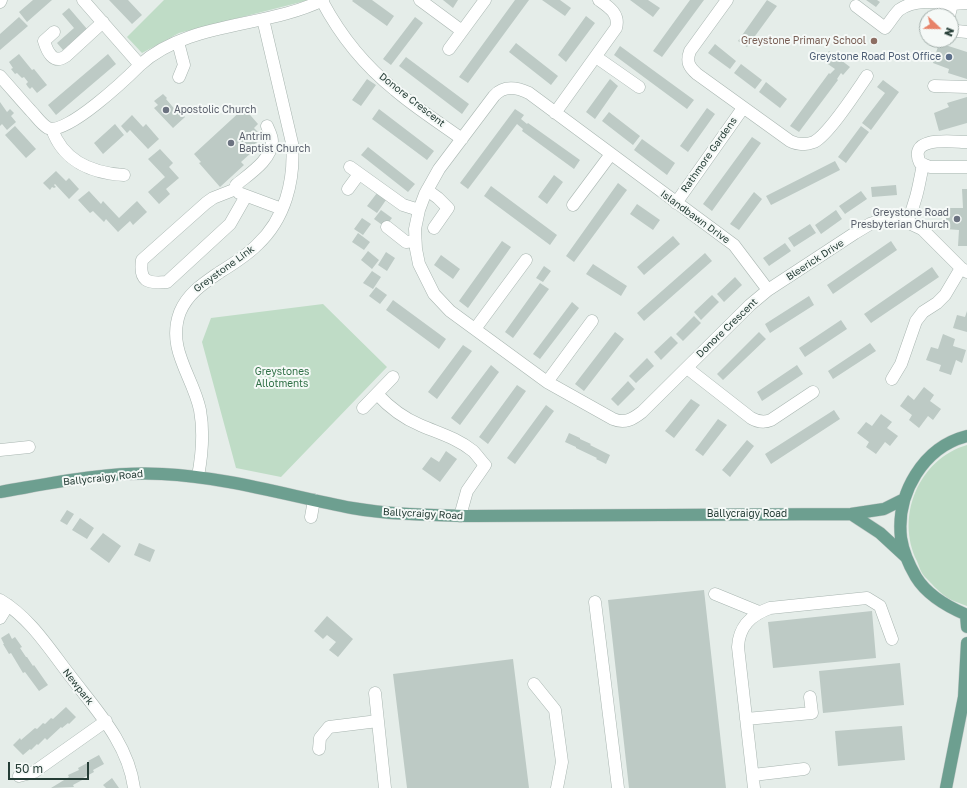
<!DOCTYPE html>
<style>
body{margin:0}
#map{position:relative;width:967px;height:788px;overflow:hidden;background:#e5ede9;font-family:"Golos Text",sans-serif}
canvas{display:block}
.north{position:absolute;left:919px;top:8px;width:40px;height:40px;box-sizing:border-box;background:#f5f9f7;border:1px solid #a2aeaa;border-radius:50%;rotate:112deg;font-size:11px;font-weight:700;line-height:16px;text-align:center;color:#253d36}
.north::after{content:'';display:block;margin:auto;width:14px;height:18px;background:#e78268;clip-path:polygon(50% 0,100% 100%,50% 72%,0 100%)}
.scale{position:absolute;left:8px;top:762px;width:81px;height:18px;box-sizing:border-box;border:2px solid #253d36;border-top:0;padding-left:5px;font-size:12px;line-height:14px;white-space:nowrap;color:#253d36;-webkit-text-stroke:3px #f5f9f7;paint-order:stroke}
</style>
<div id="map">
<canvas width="967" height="788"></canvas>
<div class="north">N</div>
<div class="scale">50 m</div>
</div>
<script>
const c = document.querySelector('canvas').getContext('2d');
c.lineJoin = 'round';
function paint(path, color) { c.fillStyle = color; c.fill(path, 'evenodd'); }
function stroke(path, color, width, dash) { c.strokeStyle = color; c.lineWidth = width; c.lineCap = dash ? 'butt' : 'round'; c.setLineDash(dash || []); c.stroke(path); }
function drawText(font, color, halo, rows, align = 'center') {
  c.font = font + ' "Golos Text",sans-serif'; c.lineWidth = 4; c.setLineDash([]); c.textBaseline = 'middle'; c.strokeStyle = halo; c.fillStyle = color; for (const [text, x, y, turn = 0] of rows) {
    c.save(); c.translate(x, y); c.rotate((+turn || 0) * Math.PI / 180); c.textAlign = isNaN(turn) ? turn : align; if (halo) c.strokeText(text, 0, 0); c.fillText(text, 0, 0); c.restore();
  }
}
paint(new Path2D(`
 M164,0H309L179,33L142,53L127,37Z
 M323,304L387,367L281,477L236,468L202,342L211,318Z
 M967,445V606C960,603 951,601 945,596C938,591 931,583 925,577C921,573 919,566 917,561C895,516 919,459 967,445Z`), '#bfdcc6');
paint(new Path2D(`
 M33,0H52L27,22L19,12Z
 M109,0H128L142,15L132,24Z
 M353,0H372L394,16L387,26L352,1Z
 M443,0H458L453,8Z
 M515,0H529L468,83L459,77Z
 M542,0H560L571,8L565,16Z
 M630,0H648L660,8L653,17Z
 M690,0H704L662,57L653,51Z
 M767,0L777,6L747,47L738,41Z
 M866,0H877L880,2L876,7Z
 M69,8L87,29L63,50L57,43L74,28L62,14Z
 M586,16L595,23L566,62L558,55Z
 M19,17L28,26L0,50V34Z
 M415,17L423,23L391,65L383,59Z
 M516,43L558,76L551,85L509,52Z
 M939,43L967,52V79L948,73L949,69L933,63Z
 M715,44L736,61L730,69L708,53Z
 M620,46L694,100L687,109L614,55Z
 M829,51L850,67L843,75L841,73L837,79L838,80L799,132L790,126L829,73L830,74L835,69L822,60Z
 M19,54L32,70L34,69L47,85L37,93L32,87L30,89L28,87L26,84L28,82L24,77L22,78L17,73L15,74L11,69L13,68L9,62Z
 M108,54L116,64L56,115L48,105Z
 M406,57L469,104L462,114L399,66Z
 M741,64L762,80L755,89L734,73Z
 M367,79L376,85L361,106L352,100Z
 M610,79L618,86L595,119L586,112Z
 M883,80L899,92L871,130L862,123L885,93L877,87Z
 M766,82L787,99L780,108L759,92Z
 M163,94L167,98L166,99L178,113L180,112L185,117L173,128L154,108L158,105L154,101Z
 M967,97V123L939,131L934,113L949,107L947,103Z
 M0,102L7,112L10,109L14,113L11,116L16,122L7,130L2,124L0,126Z
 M244,108L258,124L254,128L263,137L249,149L252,152L241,162L244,165L220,187L199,163L201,162L194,154Z
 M707,108L715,114L688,152L680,146Z
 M379,109L434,151L427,160L372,119Z
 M515,109L524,115L521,119L527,124L528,123L580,160L574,169L522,131L523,129L517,124L468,189L460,183Z
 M609,112L640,136L633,145L602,121Z
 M132,115L143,127L146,124L159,139L148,149L130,130L127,133L121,126Z
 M115,124L124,135L103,154L94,143Z
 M15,126L36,149L26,158L5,135Z
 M861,126L869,132L846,163L838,157Z
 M752,137L761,143L712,211L703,204Z
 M642,139L675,163L667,175L634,150Z
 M368,147L415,184L408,192L361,155Z
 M160,149L173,163L169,167L179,178L166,189L170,194L159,204L148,192L165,177L148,159Z
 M835,161L840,170L771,205L766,196Z
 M56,171L66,181L69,178L79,189L69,199L55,184L54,185L56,187L54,188L52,187L50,190L43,183Z
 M554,175L563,182L547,204L538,197Z
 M618,183L627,190L574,262L566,256Z
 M896,185L897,195L872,197L871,187Z
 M491,186L557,235L550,245L484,196Z
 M962,189H967V246H958L959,230L946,229V208H963Z
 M89,191L101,204L103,201L119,218L137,201L147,212L133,225L130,221L118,232L106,219L104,222L93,211L90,213L78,200Z
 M861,191L867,199L845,214L839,206Z
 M754,192L762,199L739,230L730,224Z
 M377,193L386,200L377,213L367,206Z
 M637,204L660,220L653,230L630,214Z
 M381,210L392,218L385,227L374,219Z
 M836,210L842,219L821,234L815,225Z
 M362,218L371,224L363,235L354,229Z
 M810,224L816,233L794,247L788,238Z
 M358,233L370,242L364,250L352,242Z
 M673,236L680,244L644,275L637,267Z
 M502,241L511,247L468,308L459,301Z
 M891,241L897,250L833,294L827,285Z
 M785,243L791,251L769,266L763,258Z
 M368,251L379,260L372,269L361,260Z
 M386,252L395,258L387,271L378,265Z
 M705,253L712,261L644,321L637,313Z
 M441,255L460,269L453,279L434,265Z
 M593,264L627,286L621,296L586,274Z
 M544,266L551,271L543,282L536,278Z
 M932,267L939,277L871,323L864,314Z
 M372,271L381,277L373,289L363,283Z
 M735,277L742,285L724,302L717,294Z
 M540,283L549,289L513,338L505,332Z
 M376,287L387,295L380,304L369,296Z
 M712,295L719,302L701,320L694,312Z
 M809,296L814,305L770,333L765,324Z
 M393,300L446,339L439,349L386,310Z
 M572,302L579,308L540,359L533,354Z
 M967,311V332L953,328L957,315L965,317Z
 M694,316L701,323L683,341L676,334Z
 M841,320L847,329L805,357L799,348Z
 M615,332L624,339L584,391L575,384Z
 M759,332L766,339L723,380L717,374Z
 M943,334L955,339L953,346L966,350L962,363L956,360L951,375L939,371L941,365L926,360L931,347L938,349Z
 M671,336L678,343L661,360L654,352Z
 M870,343L876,351L833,379L828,371Z
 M463,345L472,351L437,399L428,392Z
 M647,358L654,366L636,383L629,376Z
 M491,365L499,372L460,425L451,418Z
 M797,365L803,374L762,401L757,392Z
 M628,381L635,389L618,406L611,399Z
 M517,385L526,391L488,444L479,437Z
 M924,387L934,395L930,401L941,409L933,420L928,416L919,428L909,420L912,415L900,406L908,395L914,400Z
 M691,399L700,405L674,438L665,431Z
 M546,405L554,411L515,464L507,458Z
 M834,410L840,419L771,464L765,454Z
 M881,414L892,422L887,428L898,436L890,446L885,442L876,454L866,447L869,442L857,433L866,422L872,426Z
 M718,419L727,425L703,456L695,450Z
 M569,433L580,438V439L591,444L590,445L610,455L606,464L596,459L597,458L576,448V447L565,442Z
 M747,440L754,446L730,477L722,470Z
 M446,451L457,459L440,482L422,469L431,457L439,462Z
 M67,510L74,514L67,525L60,521Z
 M80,518L94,528L87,539L72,530Z
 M103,533L121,546L109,563L90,549Z
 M139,543L155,550L150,562L134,555Z
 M704,590L726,788H629L608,600Z
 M872,611L876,658L773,668L768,622Z
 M327,616L353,639L338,657L329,650L336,642L327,635L323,639L314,631Z
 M9,633L12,639L15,637L22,647L20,648L26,657H27L33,666L34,665L48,685L39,691L25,672L23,673L11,653L9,654L3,644H4L1,638Z
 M513,659L529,788H407L393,674Z
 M900,663L904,705L823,713L819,671Z
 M66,707L76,717L69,724L68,723L62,728L61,727L47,740L45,738L38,745L37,744L31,750L30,749L23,755L13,745L20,738L21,740L35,728L37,729L43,723L45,724L51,718L53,719Z
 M902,726L905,760L838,766L835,731Z
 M99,755L104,764L93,770L94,772L83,778L84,779L73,785L74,787L51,788L69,777L68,775L79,770L78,768L89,762L88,761Z
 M112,778L119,788H106L103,785Z`), '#bdcac5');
const minor = new Path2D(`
 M420,0L462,31
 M727,0L690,51C686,62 689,67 697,74L790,141C798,145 806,145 814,142C829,134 856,92 867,76
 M322,1C340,35 365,66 395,90C416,108 440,123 462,139
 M0,2L1,0
 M856,6L885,28C890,22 894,15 899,10C913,0 935,0 951,6
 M949,16L952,4L967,3
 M951,29L957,31L967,32
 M54,32L44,41C47,51 53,65 66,56L103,22
 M178,42L184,65L179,77
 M449,49L485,0
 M596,57L639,87
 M140,65C188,21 267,28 323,0
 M0,76C10,87 20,99 31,111C36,116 41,124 48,128C66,136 127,78 140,65L83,0
 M934,86L967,87
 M555,113L616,28C620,14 609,7 599,0
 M267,126C269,131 272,136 272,141C272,160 249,174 236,185V189L239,193L282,209
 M52,129C63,161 92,173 124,175
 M967,142C953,142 907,135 920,163L930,167H967
 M350,167L403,205L419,210
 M236,189L213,198L206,203L142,260C139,281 147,284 167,282L230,224L246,196
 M348,189L359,174
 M427,190L438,198L448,208L434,228
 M676,203L743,108
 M573,205L611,154
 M907,222C916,203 919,185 923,164
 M387,227L406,242L415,241
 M768,290L734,245L529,93C516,87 504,85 494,96L439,169L425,194L419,210L415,229L416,249L419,264L434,294L450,311L547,382L613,419C625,424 633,419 642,412L750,305L768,290L855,233L870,224L885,219L907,222L922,229L961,268L967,272
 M475,329L526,260
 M687,368L751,418C758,422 764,423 771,420L813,392
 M892,379L901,364L916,321L923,312L937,303L945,295L961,268
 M547,382L592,321
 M377,394C389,407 403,418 420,425C438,433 457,438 473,451C477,455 481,461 485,465L467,491L460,516
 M363,408L393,377
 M0,450L29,447
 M198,476C202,455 204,432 200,410C193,376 166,349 180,312C188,293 204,283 220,272C233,264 246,256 257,245C285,219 295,181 292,143L263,19
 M311,517L314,500
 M715,594L759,612
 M0,600C29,617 48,647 68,673C95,709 128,742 134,788
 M595,602L618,788
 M0,618L8,605
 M534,684L555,710L562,762L557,788
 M375,693L385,788
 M746,719L812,713L810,697
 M319,749L320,738L329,727L378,721
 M753,775L804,769
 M19,776L34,772L106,721
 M754,788L738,647C739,626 751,615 770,608L867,598L880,606L892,639`);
const major = new Path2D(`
 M967,436C923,447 896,494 901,538C903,551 909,565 916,577C927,595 948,607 967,615
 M0,492C53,483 108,471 162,474C227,477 289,496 352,508C392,515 433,515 473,516L851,514L884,509L904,499
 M851,514L880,533L906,557
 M966,615L967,627
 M946,788L964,697L967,643`);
stroke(minor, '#a8b5b0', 13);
stroke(major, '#c2c9c7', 13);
stroke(minor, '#fff', 12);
stroke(major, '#6d9f90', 12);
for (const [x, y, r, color] of [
 [874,41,4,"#8d6e63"],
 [949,57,4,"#5c6f8a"],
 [166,110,4,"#6b7280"],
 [231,143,4,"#6b7280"],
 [957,219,4,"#6b7280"]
]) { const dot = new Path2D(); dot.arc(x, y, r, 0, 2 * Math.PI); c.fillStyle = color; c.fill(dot); stroke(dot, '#f5f9f7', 1.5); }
drawText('10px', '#785e54', '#f5f9f7', [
 ["Greystone Primary School",866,41]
], 'right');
drawText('10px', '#4e5e75', '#f5f9f7', [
 ["Greystone Road Post Office",941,57]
], 'right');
drawText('10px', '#253d36', '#f5f9f7', [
 ["Donore Crescent",412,100,38],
 ["Rathmore Gardens",709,155,-55],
 ["Islandbawn Drive",695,217,36],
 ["Bleerick Drive",815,260,-33],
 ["Greystone Link",224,269,-36],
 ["Donore Crescent",727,328,-44],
 ["Ballycraigy Road",103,478,-6],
 ["Ballycraigy Road",423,514,3],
 ["Ballycraigy Road",747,514],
 ["Newpark",78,687,52]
]);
drawText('10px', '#5b616d', '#f5f9f7', [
 ["Apostolic Church",174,110],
 ["Antrim",239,137],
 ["Baptist Church",239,149],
 ["Greystone Road",949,213,"right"],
 ["Presbyterian Church",949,225,"right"]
], 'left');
drawText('10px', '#327148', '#f5f9f7', [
 ["Greystones",282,372],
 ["Allotments",282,384]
]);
</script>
